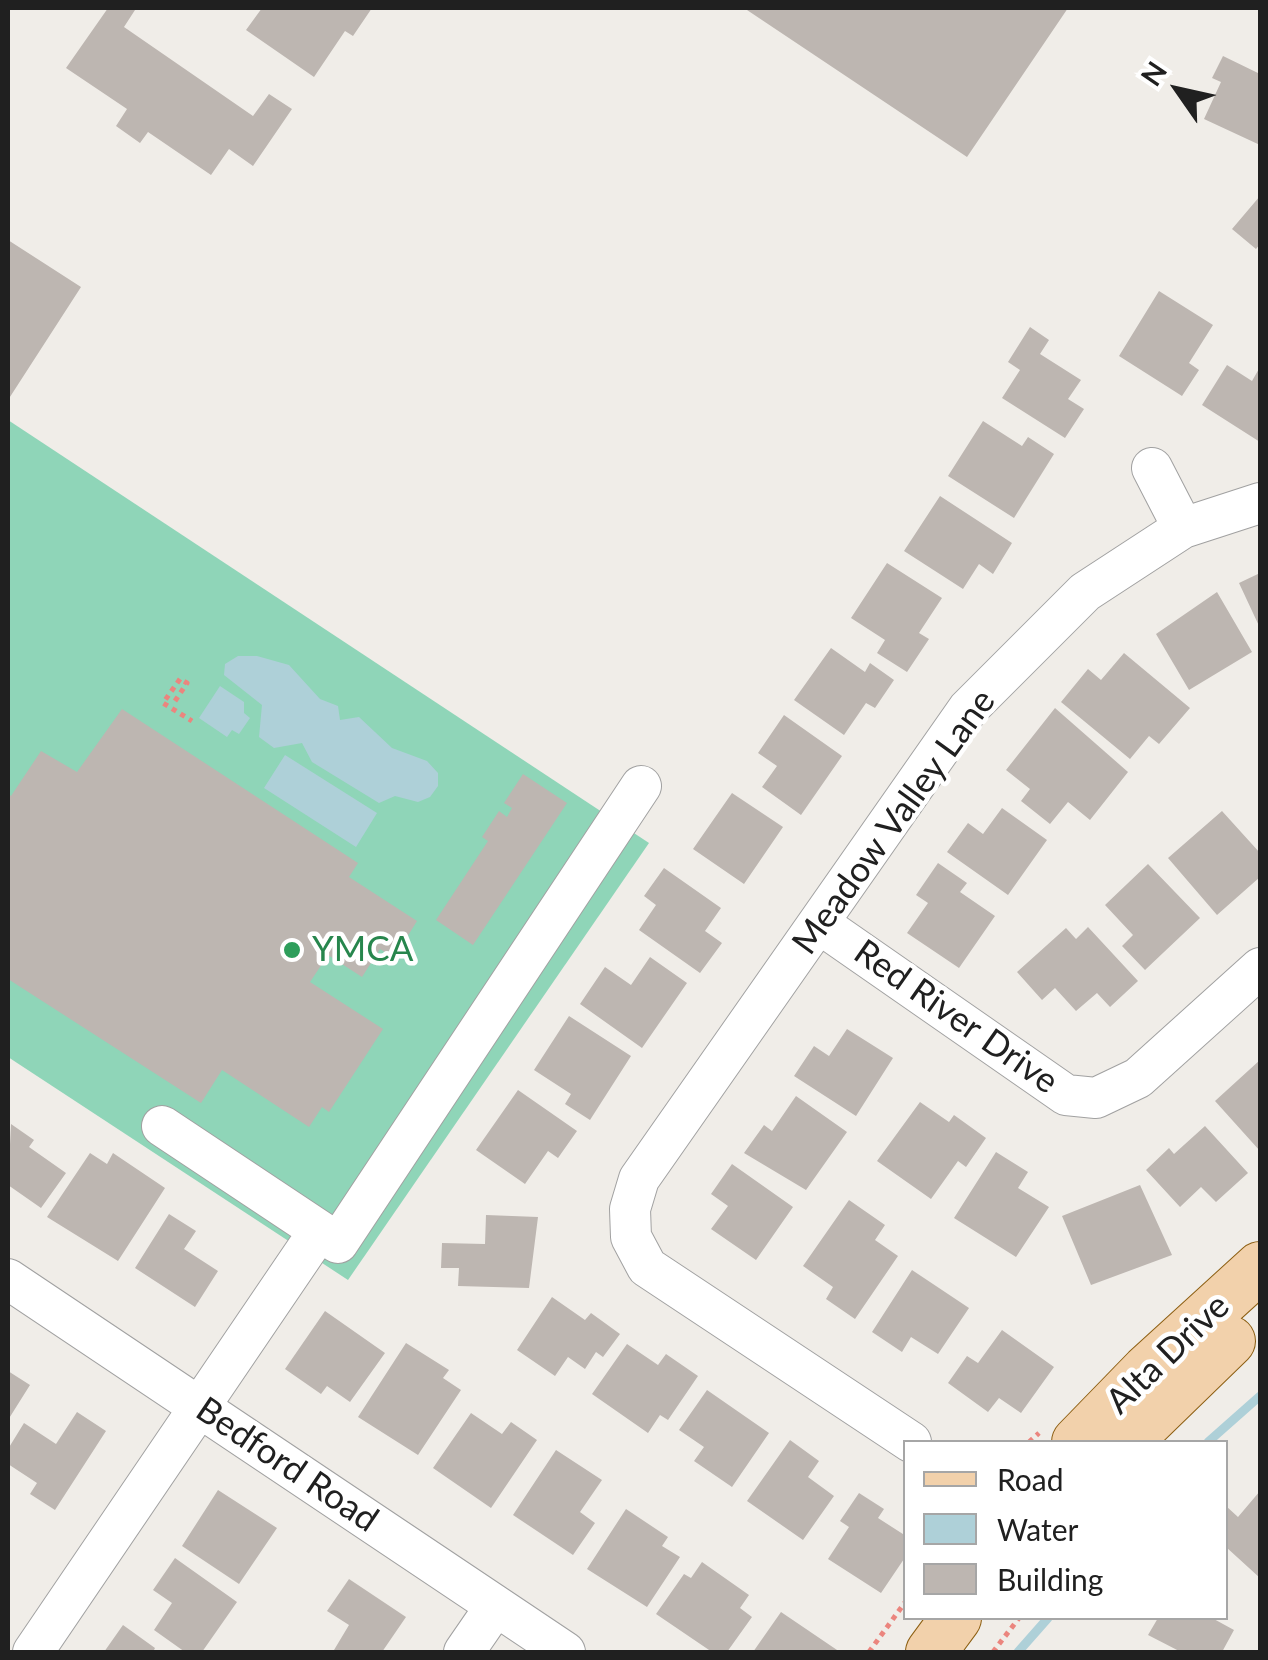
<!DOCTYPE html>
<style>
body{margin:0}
#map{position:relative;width:1268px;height:1660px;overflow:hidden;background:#f0ede8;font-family:Lato,sans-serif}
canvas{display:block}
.frame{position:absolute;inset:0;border:10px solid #202020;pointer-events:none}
.legend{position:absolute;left:903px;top:1440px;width:325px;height:180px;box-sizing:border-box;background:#fff;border:2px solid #a6a6a6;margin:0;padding:12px 18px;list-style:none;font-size:30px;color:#202020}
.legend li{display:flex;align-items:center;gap:20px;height:50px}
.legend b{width:50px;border:2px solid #a6a6a6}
.north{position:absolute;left:1128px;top:40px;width:100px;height:100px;-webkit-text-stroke:8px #fff;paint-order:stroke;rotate:304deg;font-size:28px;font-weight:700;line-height:40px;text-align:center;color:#202020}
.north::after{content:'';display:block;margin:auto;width:35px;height:45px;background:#202020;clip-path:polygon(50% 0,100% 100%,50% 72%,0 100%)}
</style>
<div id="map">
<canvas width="1268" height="1660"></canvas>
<div class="frame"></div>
<ul class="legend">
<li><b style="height:12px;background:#f2d1ab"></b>Road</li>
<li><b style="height:28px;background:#aed0d8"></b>Water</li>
<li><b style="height:28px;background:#bdb6b1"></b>Building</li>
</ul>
<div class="north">N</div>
</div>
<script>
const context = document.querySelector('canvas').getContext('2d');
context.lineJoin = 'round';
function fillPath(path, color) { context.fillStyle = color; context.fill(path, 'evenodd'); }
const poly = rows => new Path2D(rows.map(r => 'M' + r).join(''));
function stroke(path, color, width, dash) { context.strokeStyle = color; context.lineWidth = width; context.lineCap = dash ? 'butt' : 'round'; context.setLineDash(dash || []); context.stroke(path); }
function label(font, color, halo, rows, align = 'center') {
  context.font = font + ' Lato,sans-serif'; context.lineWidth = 9; context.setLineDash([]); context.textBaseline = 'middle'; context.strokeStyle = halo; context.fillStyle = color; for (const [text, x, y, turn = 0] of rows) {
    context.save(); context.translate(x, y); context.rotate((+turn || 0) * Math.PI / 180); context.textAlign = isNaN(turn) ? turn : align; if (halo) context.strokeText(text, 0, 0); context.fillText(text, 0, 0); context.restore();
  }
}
const pitch = poly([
 [8,420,649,843,348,1280,8,1057]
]);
const water = poly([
 [238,656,257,656,289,665,320,699,338,706,340,720,359,717,392,748,427,761,438,773,438,786,430,797,418,802,395,796,379,803,312,762,302,743,274,748,259,737,262,705,224,675,225,664],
 [220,686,244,702,244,713,250,718,239,734,232,730,227,737,199,718],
 [285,755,377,813,356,847,264,788]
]);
const stream = poly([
 [1208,1442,1260,1396],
 [1018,1652,1048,1618]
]);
const building = poly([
 [108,8,135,10,124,27,253,116,269,94,292,109,253,166,229,149,211,175,148,132,140,143,116,126,127,109,66,68],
 [262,8,372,8,353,36,345,31,314,77,246,30],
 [744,8,1068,8,967,157],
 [1223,56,1260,74,1260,145,1204,119,1221,82,1212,78],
 [1260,196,1260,244,1256,249,1232,229],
 [8,240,81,287,8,400],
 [1159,291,1213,325,1189,363,1199,370,1182,396,1119,356],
 [1030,327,1049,340,1040,354,1081,380,1068,399,1084,409,1065,438,1002,398,1020,370,1008,362],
 [1227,365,1252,381,1260,367,1260,442,1202,405],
 [983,421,1022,446,1028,437,1054,454,1014,518,948,476],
 [940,496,1012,543,993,574,979,564,963,589,904,551],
 [887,563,942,598,919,633,929,639,907,672,877,653,885,640,851,618],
 [1260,573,1260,628,1239,583],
 [1217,592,1252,652,1189,690,1156,634],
 [831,648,865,672,870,663,894,680,875,708,866,703,844,735,794,700],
 [1124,653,1190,708,1159,744,1149,736,1130,759,1061,702,1088,669,1101,680],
 [1055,708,1128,772,1090,820,1068,802,1050,824,1021,801,1030,789,1006,770],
 [122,709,358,863,349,877,417,921,394,958,380,949,362,977,328,955,310,982,383,1029,329,1112,322,1107,309,1127,222,1070,201,1103,8,979,8,793,11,796,41,751,77,772],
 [784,715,842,756,801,815,762,787,777,766,758,753],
 [523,774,567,803,473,945,436,920,488,841,482,837,499,811,507,817,512,808,504,803],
 [732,793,783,827,744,884,693,849],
 [1002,808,1047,840,1008,895,947,852,968,823,983,834],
 [1222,811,1260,853,1260,877,1217,915,1168,858],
 [938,863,967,883,960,892,995,916,959,968,907,933,928,903,916,895],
 [1148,864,1200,918,1145,970,1122,946,1133,935,1105,905],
 [664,868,721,908,705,931,722,943,700,973,639,930,656,905,644,896],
 [1088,927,1138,981,1110,1007,1097,993,1076,1011,1055,988,1042,1000,1017,972,1066,928,1076,939],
 [650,957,687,983,642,1048,580,1004,605,967,631,985],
 [569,1016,631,1056,590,1120,565,1104,571,1094,534,1070],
 [847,1029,893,1058,856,1116,794,1076,814,1046,829,1056],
 [1260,1060,1260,1151,1215,1101],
 [518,1090,577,1131,558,1158,548,1151,525,1184,476,1150],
 [796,1096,847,1132,806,1190,744,1153,764,1125,772,1131],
 [920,1102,949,1122,954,1115,986,1138,966,1167,958,1161,931,1199,877,1161],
 [11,1124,34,1140,29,1147,66,1173,41,1208,8,1185],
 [1205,1126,1248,1173,1216,1202,1201,1187,1180,1207,1146,1170,1169,1148,1174,1154],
 [996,1152,1028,1172,1018,1188,1049,1207,1016,1257,954,1218],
 [90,1153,107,1164,113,1153,165,1188,118,1261,47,1217],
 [732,1164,793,1207,756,1260,711,1229,728,1206,711,1194],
 [1140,1185,1172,1255,1091,1285,1062,1216],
 [849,1200,885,1225,875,1240,898,1256,855,1319,826,1299,833,1287,803,1266],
 [169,1214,196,1231,184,1249,218,1271,195,1307,135,1268],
 [486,1215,538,1217,529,1288,458,1286,459,1268,441,1268,442,1243,485,1244],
 [912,1270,969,1308,938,1354,911,1337,902,1352,872,1332],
 [552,1297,585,1320,591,1313,620,1334,603,1357,596,1352,585,1369,568,1357,555,1376,517,1350],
 [325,1311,385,1353,350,1402,327,1386,321,1394,285,1369],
 [1002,1330,1054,1367,1021,1413,999,1398,988,1412,948,1383,967,1356,978,1363],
 [406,1343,449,1370,443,1378,461,1390,418,1455,358,1417],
 [627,1344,658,1365,666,1354,698,1376,668,1420,660,1415,648,1433,592,1394],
 [8,1371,30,1385,8,1420],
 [707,1390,769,1433,732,1487,694,1461,704,1447,679,1430],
 [77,1412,106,1431,55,1510,30,1494,37,1483,8,1464,8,1449,24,1423,56,1444],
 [471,1413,502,1434,511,1422,537,1440,491,1508,433,1468],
 [790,1440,819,1461,808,1477,834,1496,803,1540,747,1501],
 [556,1450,602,1480,580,1512,595,1523,573,1555,513,1515],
 [218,1490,277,1528,239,1584,182,1546],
 [1260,1491,1260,1578,1226,1547,1226,1506,1238,1517],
 [859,1493,884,1509,878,1518,906,1536,906,1556,881,1593,828,1559,849,1527,840,1521],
 [626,1509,668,1537,662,1546,680,1557,647,1607,587,1569],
 [175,1558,237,1602,202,1652,185,1652,154,1630,172,1603,153,1590],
 [702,1562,749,1595,740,1608,752,1617,727,1652,712,1652,656,1614,684,1574,691,1578],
 [349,1579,406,1617,382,1652,334,1650,349,1625,327,1611],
 [781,1612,840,1652,753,1652],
 [1158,1618,1212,1618,1234,1630,1222,1652,1181,1652,1148,1635],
 [123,1625,155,1648,153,1652,104,1652]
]);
const path = poly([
 [180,679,163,703,192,721],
 [175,701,187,683,180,679],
 [1029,1442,1039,1433],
 [869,1652,906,1601],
 [993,1652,1019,1618]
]);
const minor = poly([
 [1152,468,1183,528],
 [820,924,1066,1095,1096,1098,1138,1078,1260,968],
 [162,1126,338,1243,641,786],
 [8,1279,565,1652],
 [911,1442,647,1267,631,1237,630,1209,639,1179,968,709,1085,592,1183,528,1260,503],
 [33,1652,319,1231],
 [464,1652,495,1607]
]);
const major = poly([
 [1077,1442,1147,1370,1260,1267],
 [1126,1442,1230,1341],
 [931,1652,956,1618]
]);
const markers = [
 [292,950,10,"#2e9e5b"]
];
const streetNames = [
 ["Meadow Valley Lane",894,822,-54],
 ["Red River Drive",956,1017,35],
 ["Alta Drive",1168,1354,-44],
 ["Bedford Road",287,1465,34]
];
const leisureNames = [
 ["YMCA",312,950]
];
fillPath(pitch, '#8fd5b8');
fillPath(water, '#aed0d8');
stroke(stream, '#aed0d8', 9);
fillPath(building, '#bdb6b1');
stroke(minor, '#a1a1a1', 42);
stroke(major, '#8c5e11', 52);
stroke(path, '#eb857e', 5, [5, 5]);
stroke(minor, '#fff', 40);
stroke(major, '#f2d1ab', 50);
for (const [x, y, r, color] of markers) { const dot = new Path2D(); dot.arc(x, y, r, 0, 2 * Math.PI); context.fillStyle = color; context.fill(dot); stroke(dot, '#fff', 4); }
label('35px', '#202020', '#fff', streetNames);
label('35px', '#27864d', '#fff', leisureNames, 'left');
</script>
